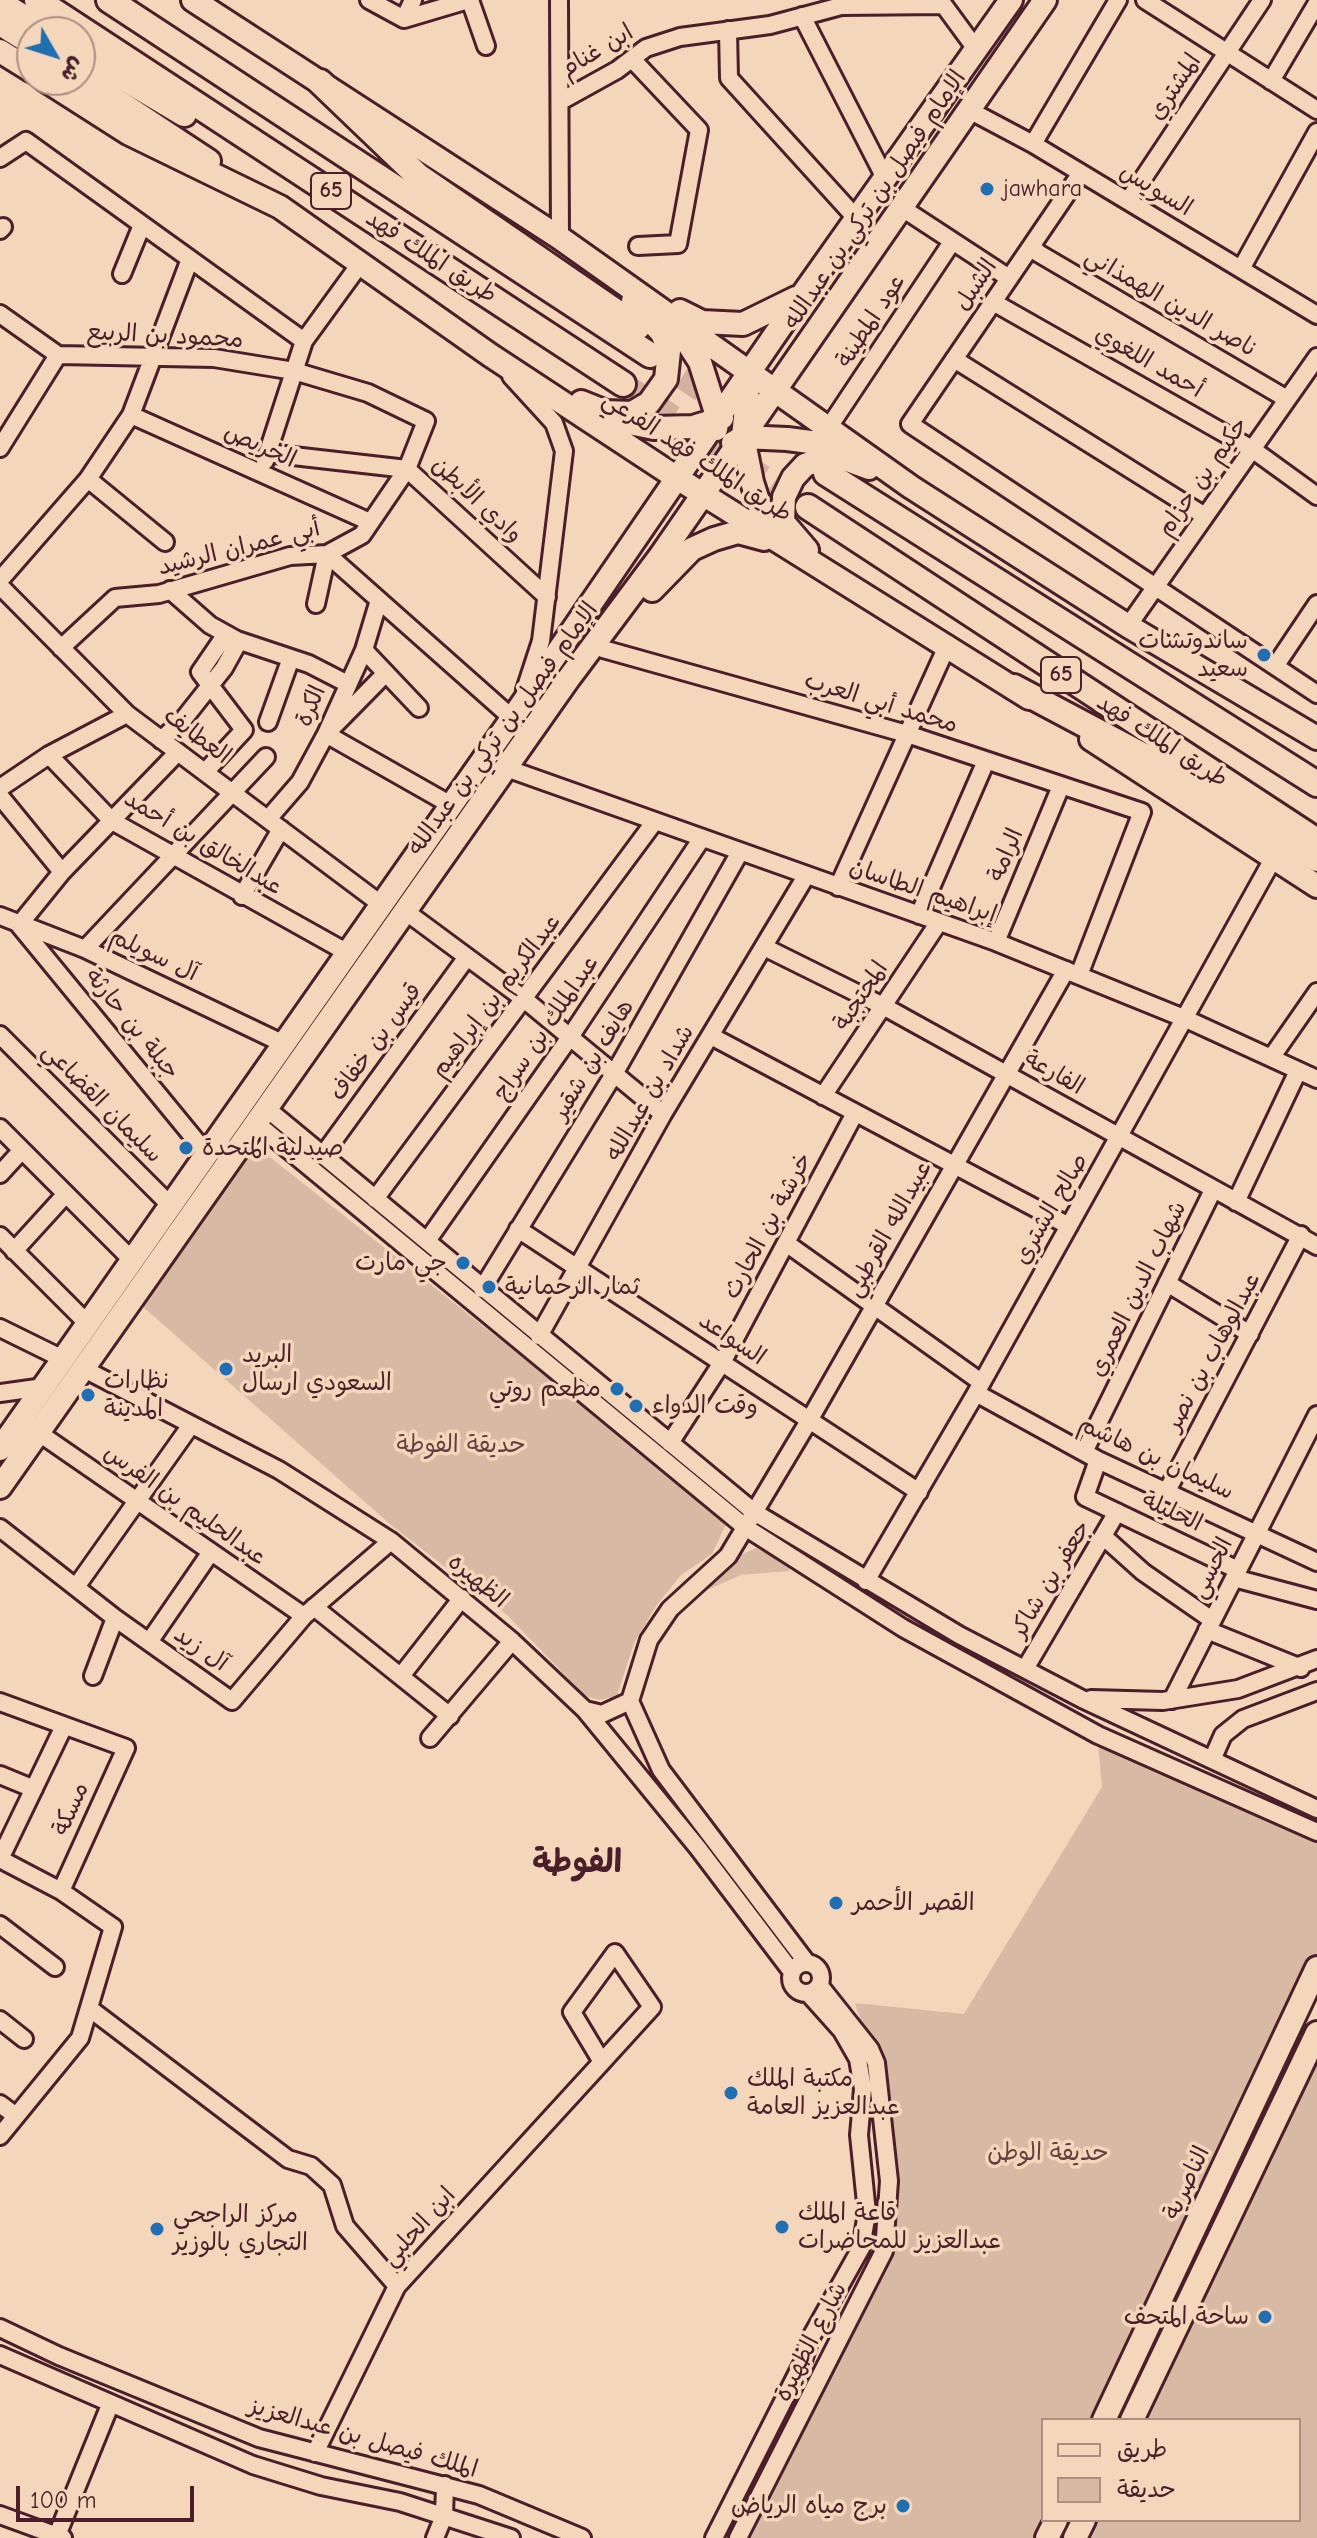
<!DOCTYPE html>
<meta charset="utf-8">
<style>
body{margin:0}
#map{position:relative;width:1317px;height:2538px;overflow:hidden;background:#f4d7bb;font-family:"Comic Neue","Playpen Sans Arabic",sans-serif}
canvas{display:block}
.legend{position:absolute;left:1041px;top:2418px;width:260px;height:104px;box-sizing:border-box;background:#f4d7bb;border:2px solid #b08d81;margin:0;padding:10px 14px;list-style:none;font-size:24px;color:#4a1f2b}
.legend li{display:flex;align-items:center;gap:16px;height:40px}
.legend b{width:40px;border:2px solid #b08d81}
.north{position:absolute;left:16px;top:16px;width:80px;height:80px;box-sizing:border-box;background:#f4d7bb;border:2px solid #b08d81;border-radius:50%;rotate:129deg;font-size:22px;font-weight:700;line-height:32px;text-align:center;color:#4a1f2b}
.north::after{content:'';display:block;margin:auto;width:28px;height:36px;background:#1f6fb2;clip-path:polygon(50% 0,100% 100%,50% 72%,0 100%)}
.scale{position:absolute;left:16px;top:2486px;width:178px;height:36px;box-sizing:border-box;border:4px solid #4a1f2b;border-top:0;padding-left:10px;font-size:24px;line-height:28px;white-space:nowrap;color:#4a1f2b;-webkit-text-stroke:6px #f4d7bb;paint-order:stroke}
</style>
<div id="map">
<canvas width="1317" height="2538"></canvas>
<ul class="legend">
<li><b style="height:10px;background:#f4d7bb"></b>طريق</li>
<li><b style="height:22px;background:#d8b9a3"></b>حديقة</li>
</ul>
<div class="north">ش</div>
<div class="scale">100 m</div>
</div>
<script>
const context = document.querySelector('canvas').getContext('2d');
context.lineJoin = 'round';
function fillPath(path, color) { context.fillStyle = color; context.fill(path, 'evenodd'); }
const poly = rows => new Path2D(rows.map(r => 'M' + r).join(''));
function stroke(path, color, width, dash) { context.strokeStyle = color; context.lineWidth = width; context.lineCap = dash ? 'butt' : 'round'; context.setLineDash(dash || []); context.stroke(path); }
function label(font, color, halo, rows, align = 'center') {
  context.font = font + ' "Comic Neue","Playpen Sans Arabic",sans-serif'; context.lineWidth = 7; context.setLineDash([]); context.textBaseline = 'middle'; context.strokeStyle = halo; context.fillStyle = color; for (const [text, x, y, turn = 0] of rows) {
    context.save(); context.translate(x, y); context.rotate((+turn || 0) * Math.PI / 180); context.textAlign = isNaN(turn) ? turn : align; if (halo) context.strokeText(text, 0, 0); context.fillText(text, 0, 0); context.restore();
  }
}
const green = poly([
 [256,1146,728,1520,712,1554,681,1575,656,1606,634,1643,617,1696,600,1700,585,1696,507,1615,391,1525,142,1306],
 [756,1548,791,1566,789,1571,741,1575,707,1590,739,1556],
 [1097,1734,1317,1831,1317,1963,1102,2420,1043,2420,1043,2520,1053,2520,1044,2538,739,2538,882,2249,887,2180,874,2062,855,2003,964,2014,1102,1787],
 [1317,2055,1317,2538,1088,2538,1096,2520,1299,2520,1299,2420,1144,2420]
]);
const highwayTunnel = poly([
 [652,357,721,403],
 [623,384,808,507]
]);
const minor = poly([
 [369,0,404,19,468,0],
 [470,0,486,46],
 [559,0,560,238],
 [940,0,976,49],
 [1145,0,1317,110],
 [802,16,885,178],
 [404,19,413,0],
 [728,30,729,78,856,218],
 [632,59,699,130,678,244,638,246],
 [1271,81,1317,3],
 [561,101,617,70,646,48,680,37,770,25,841,6,942,5],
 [967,109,1033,144,1317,315],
 [1033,144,1118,0],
 [0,158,26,141,304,341],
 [1081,173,910,424,1317,694],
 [1128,201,1262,0],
 [899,206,1009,278],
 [0,230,3,227],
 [1032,245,1038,253,1287,399],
 [1241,269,1317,132],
 [122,274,142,225],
 [993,302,1252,449,1317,496],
 [0,314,58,355,214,358,294,371,368,393,426,421,407,469,362,535,327,554,290,556,159,594,115,598,61,648],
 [954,359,1205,516],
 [511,376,554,423,564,451,541,641,525,690],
 [131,415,370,522],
 [829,427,952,242],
 [0,448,58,355],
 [267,453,407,469,547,597],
 [265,461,304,341,360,264],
 [88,479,165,542],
 [0,580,88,479,131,415,190,259],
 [0,586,127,714,382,905],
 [170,590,210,625,237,640,309,664,346,683],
 [316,604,327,554,512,718],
 [1128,626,1317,357],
 [603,649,907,734,1142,812,1079,975],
 [364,650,419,708],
 [1276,665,1317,604],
 [386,673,326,734,451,805],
 [268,722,291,658],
 [161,740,182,721,224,668,239,641],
 [178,752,62,872,19,925,207,1154],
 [49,755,112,821,348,953],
 [506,768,996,942,1186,1019,1317,1079],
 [205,772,244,730,200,672,226,634],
 [0,788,49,755,127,714],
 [0,796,62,872],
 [268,819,300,782,326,734,364,650,379,600],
 [838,887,948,644],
 [242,896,281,829],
 [405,911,524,999,663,1114],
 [919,915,986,761],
 [0,916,85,949,284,1044],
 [996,942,1061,786],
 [764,947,883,1006,1317,1246],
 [85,949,266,757],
 [0,1035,171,1206],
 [711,1036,1069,1226],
 [1271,1058,1317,992],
 [823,1096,939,922],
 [266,1108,754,1512,959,1635,1082,1699,1317,1809],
 [256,1123,745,1527,903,1628,1098,1735,1317,1832],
 [0,1128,133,1261],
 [323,1155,467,957],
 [0,1174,22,1150],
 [375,1199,655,821],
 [1236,1202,1298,1071],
 [518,1229,919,1492],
 [0,1236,88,1324],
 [427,1241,570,1037,702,838],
 [786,1243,981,1382],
 [14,1251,65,1195],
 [1167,1283,1250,1334],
 [482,1289,614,1074,740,852],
 [0,1328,63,1359],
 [539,1336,663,1114,806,876],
 [84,1369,279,1470,391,1541,512,1641,585,1710,602,1714,630,1701,649,1640,670,1609,728,1556,810,1419,1066,970],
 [0,1393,44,1387],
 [976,1393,1098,1460,1317,1562],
 [39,1433,304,1616],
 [670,1443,723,1361,855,1113],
 [1084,1452,1213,1190],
 [1098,1460,1085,1497,1238,1570],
 [1167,1491,1301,1235],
 [0,1528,115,1618,232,1701,304,1616,391,1541],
 [1104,1537,1143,1572,1212,1620],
 [1234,1578,1317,1600],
 [866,1581,976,1393,1273,859],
 [76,1587,191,1425],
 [314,1607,450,1716],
 [1207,1630,1301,1668],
 [149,1642,211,1552],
 [1025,1669,1117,1512],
 [93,1676,115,1618],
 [401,1676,462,1598],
 [1091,1699,1163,1701,1238,1689,1317,1659],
 [1172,1700,1317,1415],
 [630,1701,661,1770,807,1963],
 [0,1702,126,1748,61,1891],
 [585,1710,698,1848,792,1972],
 [430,1738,512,1641],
 [1212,1760,1223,1735,1243,1719,1317,1691],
 [0,1775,34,1789],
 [0,1859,61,1891,113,1927,80,2038,0,2136],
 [0,1859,64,1726],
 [0,1925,55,1967],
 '791 1978a15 15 0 1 1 30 0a15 15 0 1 1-30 0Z',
 [89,2008,288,2159,311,2166,332,2185,345,2226,397,2286],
 [0,2020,24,2039],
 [0,2104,16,2116],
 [0,2328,59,2356,259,2438,479,2495,582,2538],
 [0,2355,253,2465,321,2486,400,2502,511,2538],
 [315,2453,397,2286,602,2062,652,2007,615,1953,572,2012,602,2062],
 [0,2515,63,2538],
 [56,2538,110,2405],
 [435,2538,444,2516,445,2485],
 [714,2538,802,2364,810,2339,861,2248,867,2213,859,2135,863,2089,858,2059,842,2031,808,1993],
 [738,2538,884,2251,889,2181,876,2063,870,2049,820,1986]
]);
const major = poly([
 [193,0,560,238,911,487,1128,626,1317,738],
 [0,24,32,44],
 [0,51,32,71],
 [80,76,209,161],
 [45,80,128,133,280,207,490,355,677,478,1029,698],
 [680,311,702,322,743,324,796,298],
 [672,329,686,340,700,362,718,419,716,429],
 [749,377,743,437,752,482,760,507,784,536],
 [581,402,606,412,632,413,649,403,666,379,669,351,662,333,633,301],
 [615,420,654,428,693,427,722,418],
 [733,443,743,437,787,439,834,445,847,450],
 [807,550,783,522,784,497,793,478,805,465,834,455,869,468],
 [652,590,692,549,714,539,738,532,764,539],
 [1091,739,1317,886],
 [0,1449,518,710,803,294,1011,0],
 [0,1487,569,678,661,555,1045,0],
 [1104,2420,1317,1968],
 [1132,2420,1317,2033],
 [1047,2538,1056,2520],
 [1075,2538,1084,2520]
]);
const highway = poly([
 [37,0,623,384],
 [109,0,650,355],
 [0,3,47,32],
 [80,52,184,114],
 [320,82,418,176,638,327],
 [826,473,1317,784],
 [808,507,1317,841],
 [1014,687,1144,756,1317,859]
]);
const markers = [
 [987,189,8,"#1f6fb2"],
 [1264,655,8,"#1f6fb2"],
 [186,1148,8,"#1f6fb2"],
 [463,1263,8,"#1f6fb2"],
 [489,1287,8,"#1f6fb2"],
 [226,1369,8,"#1f6fb2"],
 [617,1389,8,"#1f6fb2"],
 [88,1395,8,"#1f6fb2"],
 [636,1406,8,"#1f6fb2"],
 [836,1903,8,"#1f6fb2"],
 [731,2093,8,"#1f6fb2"],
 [782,2227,8,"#1f6fb2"],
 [157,2229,8,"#1f6fb2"],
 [1265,2317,8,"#1f6fb2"],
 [903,2506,8,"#1f6fb2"]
];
const shields = [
 [331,191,40],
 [1061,675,40]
];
const shieldNames = [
 ["65",331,191],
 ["65",1061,675]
];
const streetNames = [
 ["ابن غنام",597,51,-31],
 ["المشتري",1175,87,-56],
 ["السويس",1156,190,31],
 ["الإمام فيصل بن تركي بن عبدالله",875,200,-56],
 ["طريق الملك فهد",431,257,33],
 ["الشبل",976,285,-56],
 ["ناصر الدين الهمذاني",1171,303,30],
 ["عود المطينة",871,321,-57],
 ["محمود بن الربيع",165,336,3],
 ["أحمد اللغوي",1149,362,30],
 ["الخريص",260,446,24],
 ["طريق الملك فهد الفرعي",697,457,33],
 ["حكيم بن حزام",1203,477,-55],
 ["وادي الأبطن",477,500,43],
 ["أبي عمران الرشيد",239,548,-14],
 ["محمد أبي العرب",881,703,17],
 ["الكرة",311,706,-67],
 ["الإمام فيصل بن تركي بن عبدالله",503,729,-54],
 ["العطايف",197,736,37],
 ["طريق الملك فهد",1162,741,33],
 ["عبدالخالق بن أحمد",203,843,31],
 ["الرامة",1006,855,-67],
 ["إبراهيم الطاسان",923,891,19],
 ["آل سويلم",154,955,25],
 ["عبدالكريم بن إبراهيم",496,996,-53],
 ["المحتجبة",861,996,-56],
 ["جبلة بن حارثة",132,1024,51],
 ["عبدالملك بن سراج",546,1028,-56],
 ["قيس بن خفاف",376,1042,-54],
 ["هايف بن شقير",593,1060,-59],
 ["الفارعة",1054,1073,30],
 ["شداد بن عبدالله",650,1093,-60],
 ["سليمان القضاعي",102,1103,45],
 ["صالح الشتري",1051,1209,-60],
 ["خرشة بن الحارث",768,1226,-62],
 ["عبيدالله القرطبي",889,1229,-61],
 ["شهاب الدين العمري",1138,1289,-64],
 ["السواعد",732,1339,34],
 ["عبدالوهاب بن نصر",1213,1352,-62],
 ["سليمان بن هاشم",1156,1458,25],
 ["عبدالحليم بن الفرس",185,1505,35],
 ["الحليلة",1172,1512,25],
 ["الحسي",1212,1568,-63],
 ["جعفر بن شاكر",1051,1579,-59],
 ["الظهيره",478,1581,40],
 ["آل زيد",201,1649,35],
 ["مسكة",71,1809,-66],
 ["الناصرية",1187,2183,-65],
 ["ابن الحلبي",419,2227,-48],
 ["شارع الظهيرة",811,2342,-63],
 ["الملك فيصل بن عبدالعزيز",363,2438,16]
];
const poiNames = [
 ["jawhara",1003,189],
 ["ساندوتشات",1248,641,"right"],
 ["سعيد",1248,669,"right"],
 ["صيدلية المتحدة",202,1148],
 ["جي مارت",447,1263,"right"],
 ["ثمار الرحمانية",505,1287],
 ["البريد",242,1355],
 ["السعودي ارسال",242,1383],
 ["نظارات",104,1381],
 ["المدينة",104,1409],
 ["مطعم روتي",601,1389,"right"],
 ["وقت الدواء",652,1406],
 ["القصر الأحمر",852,1903],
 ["مكتبة الملك",747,2079],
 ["عبدالعزيز العامة",747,2107],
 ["قاعة الملك",798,2213],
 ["عبدالعزيز للمحاضرات",798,2241],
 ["مركز الراجحي",173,2215],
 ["التجاري بالوزير",173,2243],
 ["ساحة المتحف",1249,2317,"right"],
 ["برج مياه الرياض",887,2506,"right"]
];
const parkNames = [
 ["حديقة الفوطة",461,1445],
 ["حديقة الوطن",1048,2153]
];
const districtNames = [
 ["الفوطة",577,1863]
];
fillPath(green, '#d8b9a3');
stroke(highwayTunnel, '#d2b29e', 24, [24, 12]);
stroke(minor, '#4a1f2b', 22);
stroke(major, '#4a1f2b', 28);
stroke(highway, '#4a1f2b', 30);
stroke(minor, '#f4d7bb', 16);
stroke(major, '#f4d7bb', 22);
stroke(highway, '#f4d7bb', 24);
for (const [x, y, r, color] of markers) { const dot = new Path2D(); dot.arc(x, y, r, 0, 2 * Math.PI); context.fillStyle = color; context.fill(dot); stroke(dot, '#f4d7bb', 3); }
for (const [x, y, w] of shields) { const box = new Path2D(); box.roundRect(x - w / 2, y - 18, w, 36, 6); context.fillStyle = '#f4d7bb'; context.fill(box); stroke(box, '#4a1f2b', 2); }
label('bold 22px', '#4a1f2b', null, shieldNames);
label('24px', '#4a1f2b', '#f4d7bb', streetNames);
label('24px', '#4a1f2b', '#f4d7bb', poiNames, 'left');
label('24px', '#663e43', '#f4d7bb', parkNames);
label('bold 32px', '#4a1f2b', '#f4d7bb', districtNames);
</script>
